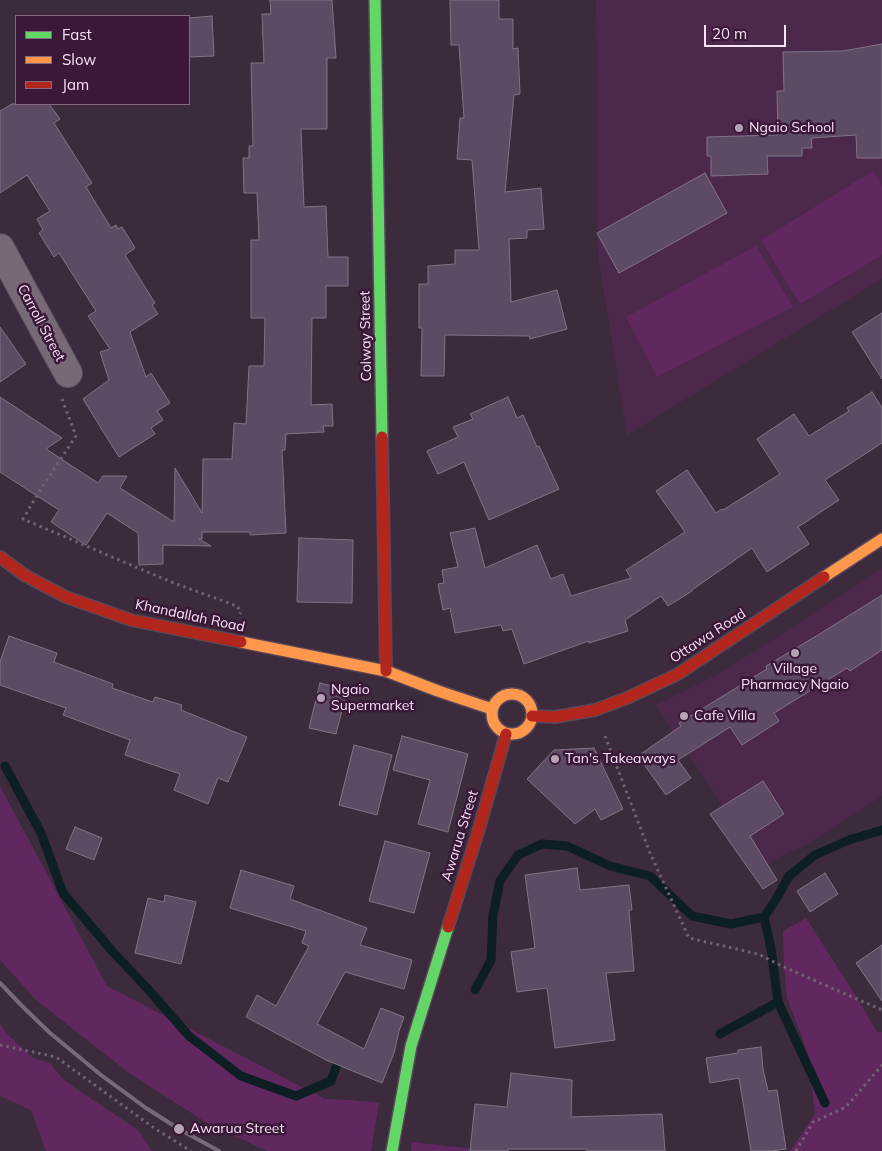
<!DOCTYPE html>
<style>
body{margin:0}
#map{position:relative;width:882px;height:1151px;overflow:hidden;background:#3c2b3c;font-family:Mulish,sans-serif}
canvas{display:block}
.legend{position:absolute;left:15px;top:15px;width:175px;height:90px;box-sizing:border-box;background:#391937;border:1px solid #856983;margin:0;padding:6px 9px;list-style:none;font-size:15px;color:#f8e2f6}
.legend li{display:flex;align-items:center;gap:10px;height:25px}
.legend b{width:25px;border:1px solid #856983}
.scale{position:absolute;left:704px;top:25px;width:82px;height:22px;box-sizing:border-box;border:2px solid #f8e2f6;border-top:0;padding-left:6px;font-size:15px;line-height:18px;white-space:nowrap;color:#f8e2f6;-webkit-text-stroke:4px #391937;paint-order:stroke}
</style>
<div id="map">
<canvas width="882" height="1151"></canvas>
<ul class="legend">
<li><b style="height:6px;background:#63d668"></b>Fast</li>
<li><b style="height:6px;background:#ff974d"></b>Slow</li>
<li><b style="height:6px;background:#b3261e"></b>Jam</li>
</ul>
<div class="scale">20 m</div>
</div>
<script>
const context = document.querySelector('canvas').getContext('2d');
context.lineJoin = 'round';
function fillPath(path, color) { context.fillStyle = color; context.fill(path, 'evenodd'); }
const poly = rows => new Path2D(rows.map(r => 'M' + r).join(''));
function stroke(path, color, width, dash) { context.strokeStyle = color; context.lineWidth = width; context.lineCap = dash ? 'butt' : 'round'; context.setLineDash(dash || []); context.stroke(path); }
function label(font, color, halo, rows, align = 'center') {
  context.font = font + ' Mulish,sans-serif'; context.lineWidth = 5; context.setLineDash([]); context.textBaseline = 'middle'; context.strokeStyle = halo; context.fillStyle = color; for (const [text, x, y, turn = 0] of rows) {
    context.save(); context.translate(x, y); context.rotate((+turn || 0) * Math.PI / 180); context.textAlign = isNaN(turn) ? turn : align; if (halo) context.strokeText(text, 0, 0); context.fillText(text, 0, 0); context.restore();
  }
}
const built = poly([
 [596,0,882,0,882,279,627,435,598,256],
 [882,568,882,796,807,845,791,851,763,867,655,705,713,677,763,646]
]);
const green = poly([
 [873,171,882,185,882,255,800,304,761,240],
 [756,246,793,307,657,377,626,317],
 [0,786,107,986,325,1099,350,1100,379,1103,371,1151,267,1151,207,1123,129,1073,36,1000,0,960],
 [806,918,856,996,877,1032,882,1032,882,1151,790,1151,815,1114,808,1054,787,998,784,967,783,931],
 [0,1023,8,1035,33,1058,50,1063,63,1079,75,1088,138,1130,152,1151,46,1151,31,1110,0,1096],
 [412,1142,492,1151,411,1151]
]);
const stream = poly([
 [5,766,41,833,63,893,113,952,147,988,189,1036,241,1076,296,1096,331,1081,341,1053],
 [764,917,771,948,778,1002,825,1103],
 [475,990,491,960,493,915,500,881,518,855,542,844,567,846,610,866,650,876,692,916,731,924,764,917,775,901,789,876,815,855,849,840,882,830],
 [720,1034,778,1002]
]);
const building = poly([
 [270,0,332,0,336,58,327,58,327,129,301,129,304,207,326,206,328,257,348,257,348,286,326,286,326,318,312,318,311,405,332,404,333,426,323,426,324,432,286,434,285,450,282,450,286,533,250,535,250,532,202,532,202,539,199,539,211,546,163,545,163,564,139,565,138,533,107,513,86,545,51,522,59,510,0,472,0,397,62,438,46,449,98,483,103,476,127,476,120,488,174,522,175,468,202,513,203,459,232,459,234,423,246,424,249,366,264,366,265,318,251,318,251,240,259,240,257,193,244,193,243,158,249,158,249,146,253,146,251,63,264,63,262,14,271,14,270,0],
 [450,0,499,0,499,19,513,19,513,49,518,48,520,94,514,95,505,192,541,188,544,229,527,230,527,238,509,239,511,302,557,290,567,329,530,339,529,336,445,335,444,376,421,376,422,328,419,328,419,284,428,284,428,266,455,264,455,250,479,250,472,160,457,159,460,118,464,118,459,45,451,45,450,0],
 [212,16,214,56,189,57,189,18,212,16],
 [882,44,882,158,857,158,856,135,811,138,812,148,802,148,802,156,767,156,768,174,711,176,711,156,707,156,707,137,778,135,777,91,784,91,783,52,843,51,882,44],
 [12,104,49,104,60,119,54,123,92,183,86,187,111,228,116,225,118,229,122,227,135,248,125,255,155,303,152,305,158,314,130,332,146,377,151,373,170,403,157,411,163,420,151,428,155,434,119,457,83,399,109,380,100,352,110,349,88,316,96,311,59,253,54,257,39,233,43,230,37,219,50,211,27,175,0,193,0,111,12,104],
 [705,173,727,213,619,273,597,233,705,173],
 [882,313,882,379,852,332,882,313],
 [0,327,26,364,0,382,0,327],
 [872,392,882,408,882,443,825,480,839,500,798,527,809,544,767,572,752,548,692,590,692,591,668,606,661,596,625,620,628,631,589,643,589,641,524,664,512,629,503,631,501,625,455,633,450,608,443,610,438,584,444,583,442,570,458,567,450,533,475,528,485,568,537,545,551,579,563,574,571,596,631,578,626,570,685,532,656,491,687,470,716,513,722,509,723,510,780,474,757,439,794,414,809,436,849,411,847,408,872,392],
 [508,397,517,418,523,415,537,447,539,446,559,489,489,520,464,462,438,474,427,451,458,437,453,427,473,419,470,414,508,397],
 [299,538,353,540,352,603,297,602,299,538],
 [882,595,882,650,850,671,847,668,774,713,779,721,742,745,730,727,678,760,691,778,666,795,638,756,681,726,679,723,767,669,766,666,818,635,882,595],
 [9,636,57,653,54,662,113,684,112,688,153,702,155,697,182,705,181,710,247,737,228,782,218,778,208,804,174,790,180,774,125,755,130,740,63,715,66,708,0,685,0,662,9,636],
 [320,683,347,690,336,734,309,728,320,683],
 [402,736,468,754,448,832,418,824,430,780,393,770,402,736],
 [354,745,392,755,377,815,339,805,354,745],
 [594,748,623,809,601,820,595,809,575,824,527,779,554,750,594,748],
 [763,781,784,814,750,836,777,880,763,889,710,814,763,781],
 [75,827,102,838,94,860,66,849,75,827],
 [385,841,430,853,414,913,369,901,385,841],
 [577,868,580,890,629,885,632,910,629,910,634,971,606,973,615,1040,555,1048,547,988,517,992,511,952,535,948,525,875,577,868],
 [241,870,294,886,290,899,367,928,360,945,412,960,404,989,345,972,317,1024,364,1049,381,1008,404,1017,399,1031,394,1053,382,1083,326,1060,246,1017,257,995,276,1006,309,946,302,943,306,931,230,908,241,870],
 [825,873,838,894,810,912,797,891,825,873],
 [165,895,196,902,181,964,135,953,148,898,164,902,165,895],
 [882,945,882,1001,856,963,882,945],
 [761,1047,763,1069,768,1091,777,1090,786,1149,771,1151,751,1151,739,1078,710,1083,706,1058,738,1053,738,1050,761,1047],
 [511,1073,572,1080,571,1117,662,1114,665,1151,587,1151,587,1149,508,1149,508,1151,470,1151,475,1104,507,1107,511,1073]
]);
const path = poly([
 [62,399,76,436,42,487,23,519,171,582,237,606,241,612,240,614],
 [605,736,650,853,689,938,758,954,784,967,882,1010],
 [0,1045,56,1057,154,1128,191,1151],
 [796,1151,813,1122,846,1107,882,1065]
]);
const street = poly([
 [0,248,68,373]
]);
const fast = poly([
 [375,0,382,437],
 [392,1151,411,1046,448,927]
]);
const slow = poly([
 [824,577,882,539],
 [241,642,386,671,438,691,492,709],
 '492 714a20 20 0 1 1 40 0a20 20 0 1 1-40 0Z'
]);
const jam = poly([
 [382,437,386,671],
 [0,557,26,576,66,597,131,620,241,642],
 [532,716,555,717,595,710,627,698,678,674,824,577],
 [448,927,478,832,506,734]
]);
const rail = poly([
 [0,983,21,1005,50,1033,101,1075,146,1108,179,1129,219,1151]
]);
const markers = [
 [739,128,5,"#b6a2b5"],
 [795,653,5,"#b6a2b5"],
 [321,698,5,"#b6a2b5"],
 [684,716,5,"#b6a2b5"],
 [555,759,5,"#b6a2b5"],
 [179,1129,6,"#b6a2b5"]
];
const poiNames = [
 ["Ngaio School",749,128],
 ["Village",795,669,"center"],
 ["Pharmacy Ngaio",795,685,"center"],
 ["Ngaio",331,690],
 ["Supermarket",331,706],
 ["Cafe Villa",694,716],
 ["Tan's Takeaways",565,759],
 ["Awarua Street",190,1129]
];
const streetNames = [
 ["Carroll Street",41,323,62],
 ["Colway Street",366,336,-91],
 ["Khandallah Road",190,616,12],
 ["Ottawa Road",708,636,-33],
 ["Awarua Street",460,836,-73]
];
fillPath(built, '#4c284a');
fillPath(green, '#61285f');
stroke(stream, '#0d1f24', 9);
fillPath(building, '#5d4b64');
stroke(building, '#807484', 1);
stroke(street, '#594958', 30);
stroke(fast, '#594958', 14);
stroke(slow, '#594958', 14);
stroke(jam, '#594958', 14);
stroke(path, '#716270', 3, [2.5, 4]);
stroke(street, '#786977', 28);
stroke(fast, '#63d668', 11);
stroke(slow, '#ff974d', 11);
stroke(jam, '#b3261e', 11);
stroke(rail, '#786977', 4);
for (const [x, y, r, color] of markers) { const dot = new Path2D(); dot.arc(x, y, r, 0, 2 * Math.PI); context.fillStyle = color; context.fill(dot); stroke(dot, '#391937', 2); }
label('14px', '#f8e2f6', '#391937', poiNames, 'left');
label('14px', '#f8e2f6', '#391937', streetNames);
</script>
